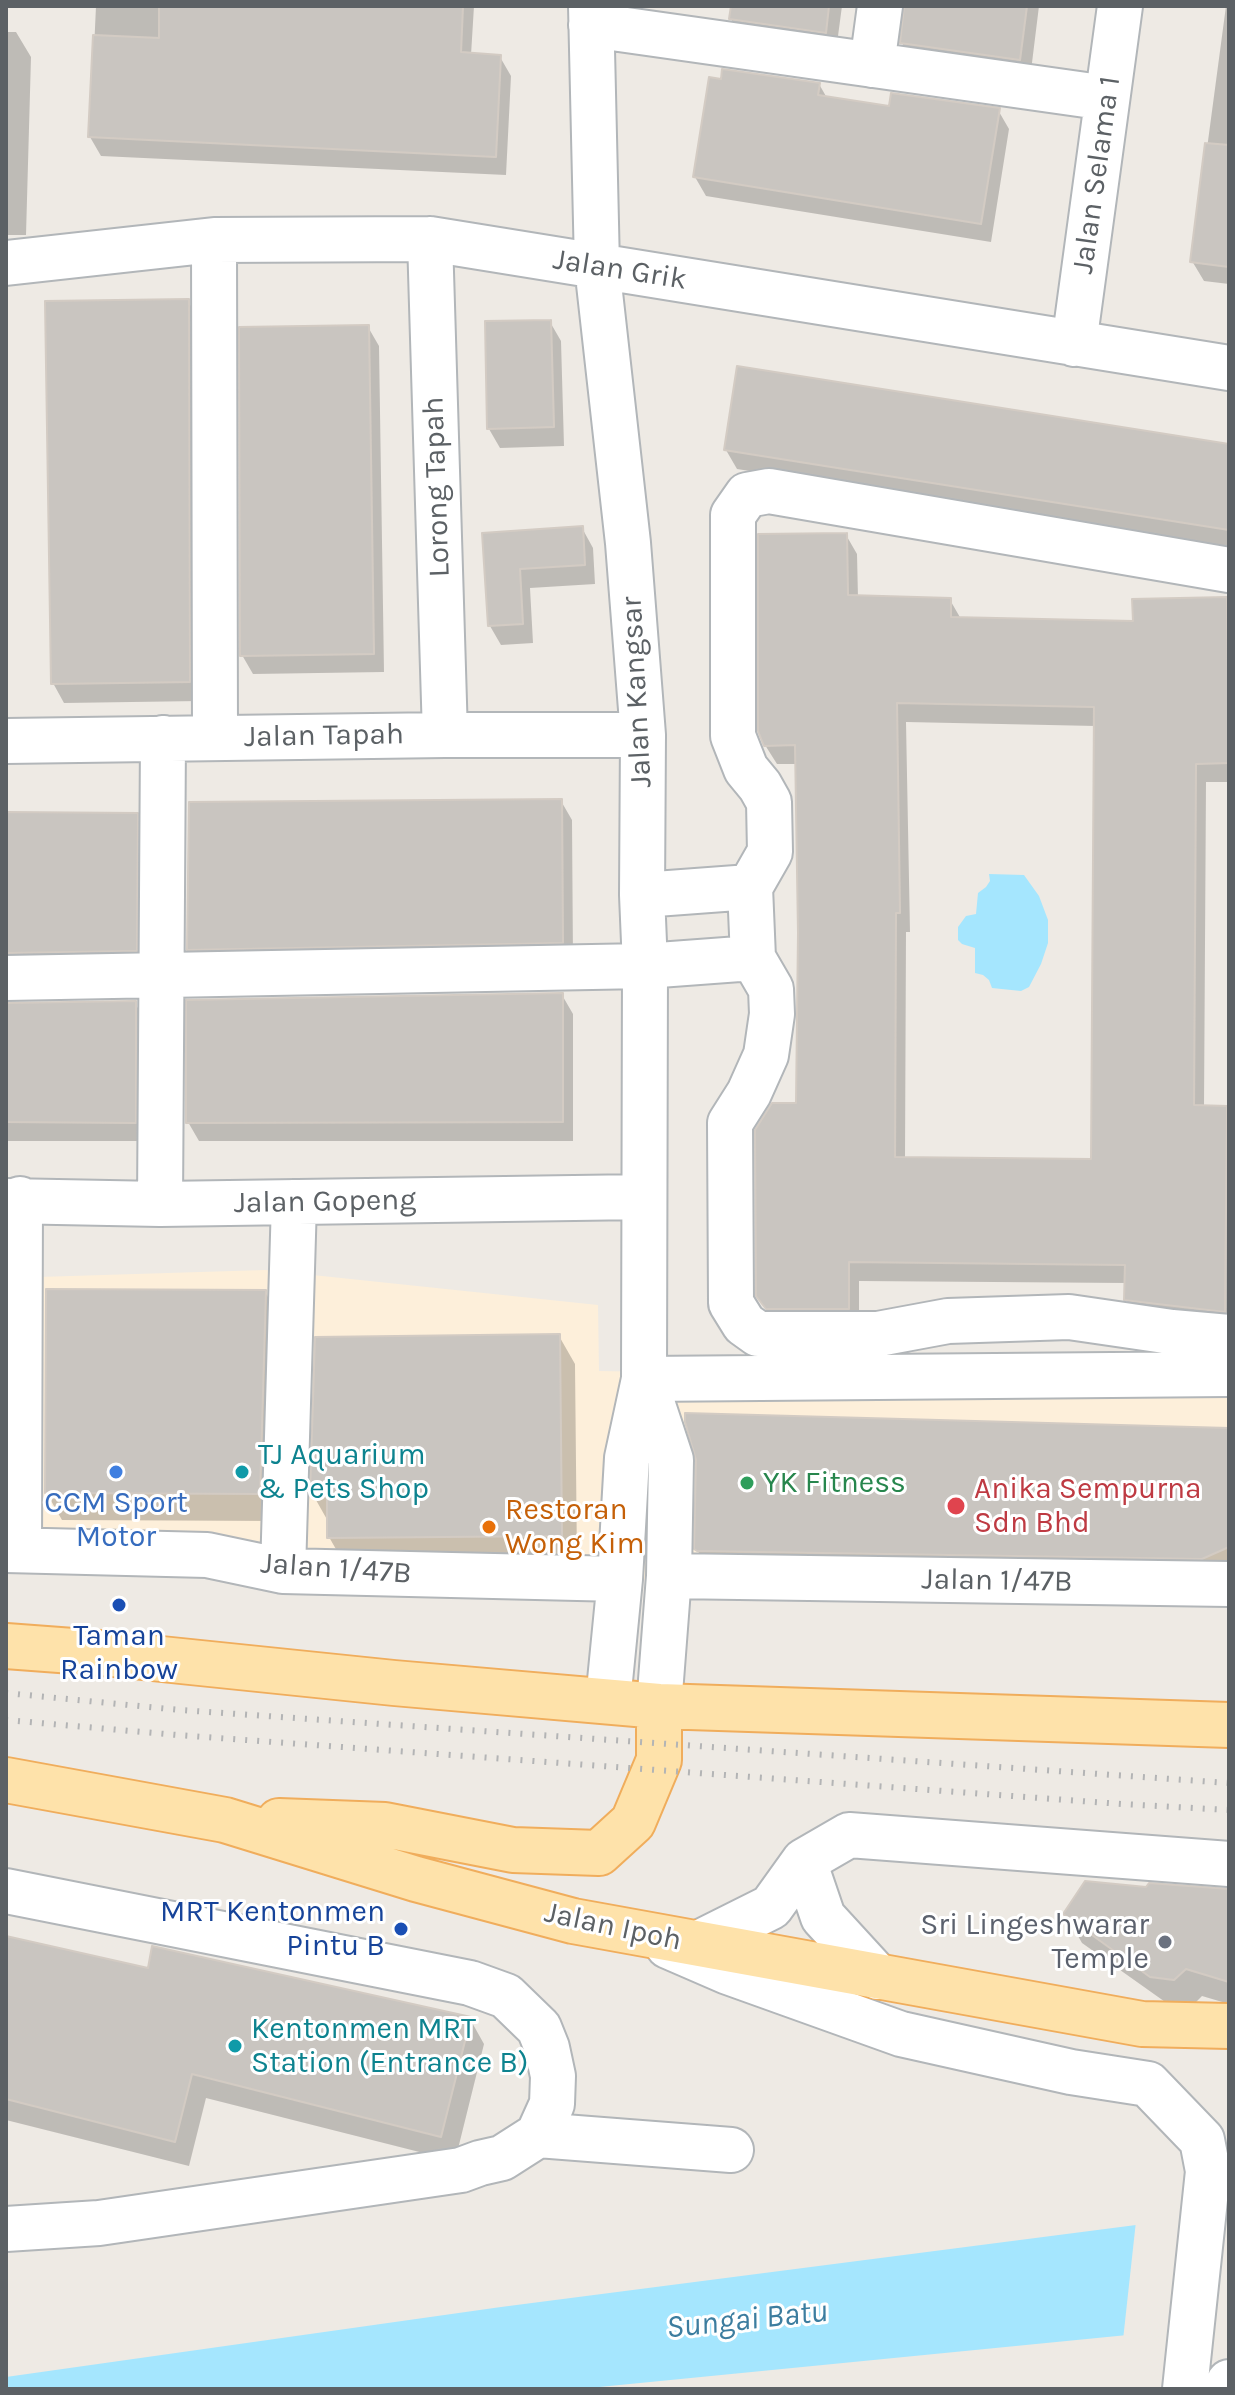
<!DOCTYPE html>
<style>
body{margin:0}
#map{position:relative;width:1235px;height:2395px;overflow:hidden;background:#eeeae4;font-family:Karla,sans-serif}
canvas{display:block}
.frame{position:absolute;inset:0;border:8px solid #5c6165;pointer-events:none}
</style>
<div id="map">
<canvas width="1235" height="2395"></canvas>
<div class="frame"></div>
</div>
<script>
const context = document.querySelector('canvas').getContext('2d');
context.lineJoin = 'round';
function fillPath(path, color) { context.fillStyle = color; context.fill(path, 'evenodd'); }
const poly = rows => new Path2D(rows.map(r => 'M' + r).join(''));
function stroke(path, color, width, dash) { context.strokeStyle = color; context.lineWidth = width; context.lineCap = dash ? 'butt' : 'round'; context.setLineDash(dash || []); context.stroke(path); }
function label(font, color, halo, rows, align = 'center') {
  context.font = font + ' Karla,sans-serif'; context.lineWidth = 6; context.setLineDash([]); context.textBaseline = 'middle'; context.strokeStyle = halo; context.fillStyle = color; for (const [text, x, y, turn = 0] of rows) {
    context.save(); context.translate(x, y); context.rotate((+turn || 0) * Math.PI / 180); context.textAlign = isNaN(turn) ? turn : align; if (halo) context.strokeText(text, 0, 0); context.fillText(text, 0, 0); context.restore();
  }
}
const commercial = poly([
 [265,1270,598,1305,599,1371,1229,1382,1229,1594,6,1563,6,1278]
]);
const water = poly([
 [989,874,1024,875,1039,896,1048,920,1048,943,1041,964,1029,987,1021,991,992,988,989,980,983,975,975,973,975,948,962,944,958,940,958,927,966,916,976,914,978,893,986,887,990,881],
 [1229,2213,1229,2325,579,2389,6,2389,6,2377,501,2307]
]);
const pier = poly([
 [1229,2209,1229,2329,1123,2340,1136,2221]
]);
const shadow = poly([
 [96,6,474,6,471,55,500,57,511,76,506,175,101,156,90,137],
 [733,6,842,6,836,51,742,38,731,19],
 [906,6,1039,6,1030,79,913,62,902,43],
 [1226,6,1229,6,1229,284,1204,281,1192,261],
 [6,32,16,32,31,57,26,235,6,235],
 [819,84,827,98,890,109,998,110,1009,129,991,242,706,196,695,177],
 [188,301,199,320,200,701,64,703,53,683],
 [550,322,561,341,564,446,500,448,489,429],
 [368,327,379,346,384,672,253,674,242,655],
 [1229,446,1229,547,737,469,726,450],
 [582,528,593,548,595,584,530,588,533,643,501,645,490,626,484,535],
 [846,535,857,554,858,598,950,600,961,619,1135,624,1226,599,1229,604,1229,782,1206,782,1204,1107,1229,1108,1229,1329,1137,1319,1126,1299,1126,1283,859,1281,859,1328,776,1326,758,1295,798,1105,800,933,797,764,777,764,765,745],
 [906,722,1096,726,1093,1161,905,1159,906,932,910,932],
 [561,801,572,820,573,961,200,968,189,949],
 [6,814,136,815,147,834,147,969,6,975],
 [562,995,573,1014,573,1141,199,1141,188,1122],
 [135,1003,146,1022,145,1141,6,1141,6,1005],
 [265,1292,281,1320,275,1521,62,1520,46,1492],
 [559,1336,575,1364,577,1563,345,1565,329,1537,329,1523,312,1493],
 [1229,1430,1229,1591,719,1586,696,1548],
 [1147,1889,1229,1890,1229,2004,1202,1996,1190,2008,1168,2004,1082,1943,1066,1915],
 [6,1937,149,1970,470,2019,484,2044,455,2161,206,2098,189,2166,6,2120]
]);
const building = poly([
 [159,6,463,6,461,52,501,55,496,157,88,137,93,35,159,38,159,6],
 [731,6,829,6,826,33,729,19,731,6],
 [904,6,1027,6,1020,60,900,43,904,6],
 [722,69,820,83,818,95,889,106,891,93,1000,108,981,224,693,177,709,77,721,79,722,69],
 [1205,143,1229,145,1229,267,1190,262,1205,143],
 [189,299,190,682,51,684,45,301,189,299],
 [551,320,554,427,487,429,485,321,551,320],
 [369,325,374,654,240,656,239,327,369,325],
 [737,366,1229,444,1229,530,724,450,737,366],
 [583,526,585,565,520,569,523,624,488,626,482,533,583,526],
 [847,533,848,595,951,598,951,617,1133,621,1132,599,1227,597,1229,763,1196,764,1194,1105,1227,1106,1225,1312,1124,1300,1125,1265,849,1262,849,1309,766,1309,756,1296,755,1130,772,1103,796,1103,798,933,795,745,764,746,758,731,758,534,847,533],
 [897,703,1094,707,1091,1159,895,1157,896,913,900,913,897,703],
 [562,799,563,943,187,950,189,802,562,799],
 [6,812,138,813,137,951,6,953,6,812],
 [563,993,563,1122,186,1123,186,1000,563,993],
 [136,1001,136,1123,6,1122,6,1003,136,1001],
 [46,1289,266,1290,260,1494,45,1493,46,1289],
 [560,1334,562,1536,327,1538,327,1494,310,1494,315,1337,560,1334],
 [685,1413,1229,1428,1229,1547,1202,1559,697,1551,694,1549,696,1460,685,1422,685,1413],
 [1085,1881,1146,1887,1149,1883,1229,1889,1229,1982,1186,1969,1174,1980,1150,1977,1063,1914,1085,1881],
 [6,1936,148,1968,152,1946,471,2017,441,2137,192,2074,175,2142,6,2099,6,1936]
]);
const minor = poly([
 [591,6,597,266,628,543,643,735,642,895,645,966,644,1379,627,1458,620,1579,608,1701],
 [591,25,1107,98],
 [872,65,880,6],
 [430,239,445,735],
 [214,240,215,737],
 [6,263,214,240,430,239,1229,368],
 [1074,344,1120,6],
 [1229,570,769,491,747,495,733,515,733,736,746,769,760,786,769,802,770,852,750,887,753,958,771,989,772,1014,766,1055,749,1093,730,1123,731,1303,744,1324,758,1334,878,1334,948,1321,1069,1317,1172,1332,1229,1337],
 [6,741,445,735,643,735],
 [642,895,750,887],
 [6,978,645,966,753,958],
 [6,1201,160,1204,643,1197],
 [160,1204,163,738],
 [644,1379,1229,1374],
 [645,1381,671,1460,669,1576,659,1706],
 [6,1550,207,1555,283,1571,620,1579],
 [19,1550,20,1199],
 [283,1571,294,1202],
 [669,1576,1229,1584],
 [804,1861,823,1917,878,1977],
 [6,1891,470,1983,506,1996,539,2028,547,2048,553,2076,552,2104,538,2135,502,2158,480,2163,461,2170,99,2223,6,2229],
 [697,1944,771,1907,804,1861,849,1835,1229,1864],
 [668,1946,728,1972,901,2034,1071,2072,1148,2084,1202,2140,1208,2171,1185,2389],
 [538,2135,731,2150],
 [1228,2389,1229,2382]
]);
const major = poly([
 [6,1646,113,1654,394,1683,659,1706,1229,1725],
 [6,1780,225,1820,416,1879,573,1921,1142,2024,1229,2026],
 [279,1821,385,1825,513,1850,599,1853,633,1822,659,1760,659,1706]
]);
const rail = poly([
 [6,1693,180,1710,1229,1783],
 [6,1720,177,1735,1122,1804,1229,1810]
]);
const markers = [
 [116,1472,8,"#3f7fe0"],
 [242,1472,8,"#0f9aa8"],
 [747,1483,8,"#2e9e5b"],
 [956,1506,10,"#e0444e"],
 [489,1527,8,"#e8710a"],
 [119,1605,8,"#1a4fb4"],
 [401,1929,8,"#1a4fb4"],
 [1165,1942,8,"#6b7280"],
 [235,2046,8,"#0f9aa8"]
];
const streetNames = [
 ["Jalan Selama 1",1097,175,-82],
 ["Jalan Grik",620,270,9],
 ["Lorong Tapah",437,487,-92],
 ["Jalan Kangsar",637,692,-93],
 ["Jalan Tapah",324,736,-1],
 ["Jalan Gopeng",325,1202,-1],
 ["Jalan 1/47B",336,1569,4],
 ["Jalan 1/47B",997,1581,1],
 ["Jalan Ipoh",613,1927,12]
];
const cultureNames = [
 ["TJ Aquarium",258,1455],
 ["& Pets Shop",258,1489],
 ["Kentonmen MRT",251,2029],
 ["Station (Entrance B)",251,2063]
];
const leisureNames = [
 ["YK Fitness",763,1483]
];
const healthNames = [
 ["Anika Sempurna",974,1489],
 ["Sdn Bhd",974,1523]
];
const shopNames = [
 ["CCM Sport",116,1503],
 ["Motor",116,1537]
];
const foodNames = [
 ["Restoran",505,1510],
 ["Wong Kim",505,1544]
];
const transitNames = [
 ["Taman",119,1636],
 ["Rainbow",119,1670],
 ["MRT Kentonmen",385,1912,"right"],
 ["Pintu B",385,1946,"right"]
];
const worshipNames = [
 ["Sri Lingeshwarar",1149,1925],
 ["Temple",1149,1959]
];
const waterNames = [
 ["Sungai Batu",747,2320,-6]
];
fillPath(commercial, '#fdefda');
fillPath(water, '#a5e6fe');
fillPath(pier, '#eeeae4');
fillPath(shadow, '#0003');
fillPath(building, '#c9c5c0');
stroke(building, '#d3cbc3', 2);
stroke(minor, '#b2b6b9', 48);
stroke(major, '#f0ad5c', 48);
stroke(minor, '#fff', 44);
stroke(major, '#fee2aa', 44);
stroke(rail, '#b3b4b5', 6, [2, 10]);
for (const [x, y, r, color] of markers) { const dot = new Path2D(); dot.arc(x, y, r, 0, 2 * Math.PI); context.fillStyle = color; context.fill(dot); stroke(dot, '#fff', 3); }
label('30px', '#5c6165', '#fff', streetNames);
label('30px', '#0d838f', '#fff', cultureNames, 'left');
label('30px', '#27864d', '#fff', leisureNames, 'left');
label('30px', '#be3a42', '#fff', healthNames, 'left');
label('30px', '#366cbe', '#fff', shopNames);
label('30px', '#c56008', '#fff', foodNames, 'left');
label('30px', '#164399', '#fff', transitNames);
label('30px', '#5b616d', '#fff', worshipNames, 'right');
label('italic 32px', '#3c7d9f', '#fff', waterNames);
</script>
